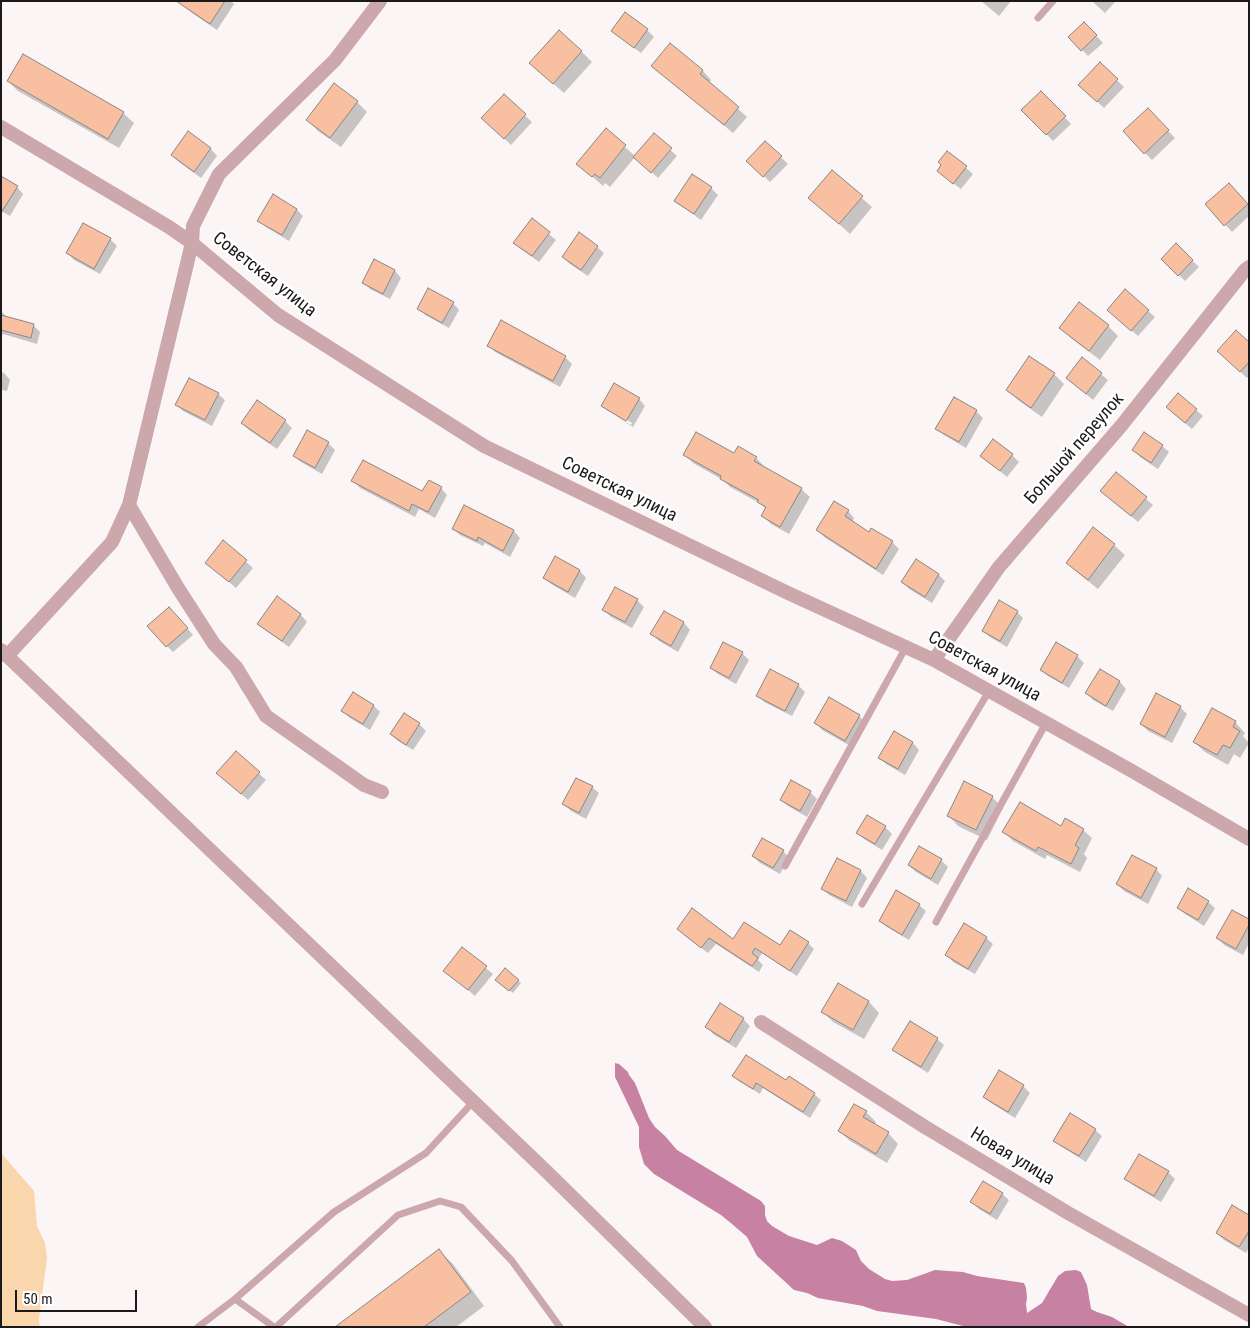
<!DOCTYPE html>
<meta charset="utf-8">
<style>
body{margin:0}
#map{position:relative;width:1250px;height:1328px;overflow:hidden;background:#fbf6f5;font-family:"Roboto Condensed",sans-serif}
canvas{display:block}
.frame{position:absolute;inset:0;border:2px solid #1b1919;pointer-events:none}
.scale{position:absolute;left:15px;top:1290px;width:122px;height:22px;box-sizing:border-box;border:2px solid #1b1919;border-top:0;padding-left:6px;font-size:15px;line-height:18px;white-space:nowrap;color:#1b1919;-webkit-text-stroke:4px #fff;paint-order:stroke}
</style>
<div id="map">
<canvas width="1250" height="1328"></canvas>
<div class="frame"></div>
<div class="scale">50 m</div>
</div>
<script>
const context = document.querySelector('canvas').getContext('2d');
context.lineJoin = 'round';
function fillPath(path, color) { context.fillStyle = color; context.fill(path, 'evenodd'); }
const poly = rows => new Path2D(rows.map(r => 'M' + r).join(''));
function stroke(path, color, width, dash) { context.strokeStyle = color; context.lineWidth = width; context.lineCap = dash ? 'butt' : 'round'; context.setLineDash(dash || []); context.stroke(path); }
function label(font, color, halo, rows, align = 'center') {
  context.font = font + ' "Roboto Condensed",sans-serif'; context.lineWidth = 5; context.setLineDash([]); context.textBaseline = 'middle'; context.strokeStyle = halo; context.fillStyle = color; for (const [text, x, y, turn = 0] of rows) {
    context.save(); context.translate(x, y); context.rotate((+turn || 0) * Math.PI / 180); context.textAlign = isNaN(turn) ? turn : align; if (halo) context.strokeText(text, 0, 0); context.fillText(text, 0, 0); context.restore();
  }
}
const green = poly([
 [1,1153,34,1191,37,1226,45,1243,47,1258,39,1319,40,1327,1,1327]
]);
const water = poly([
 [615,1063,619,1064,628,1072,629,1075,635,1083,649,1118,655,1127,665,1136,677,1150,761,1201,765,1206,765,1215,767,1221,772,1226,789,1236,817,1245,832,1238,842,1241,856,1250,861,1261,869,1269,885,1279,892,1281,907,1280,935,1270,963,1272,977,1276,1024,1283,1026,1288,1027,1298,1026,1304,1027,1313,1042,1303,1058,1276,1065,1271,1076,1270,1081,1272,1087,1285,1091,1309,1097,1312,1112,1317,1129,1327,967,1327,936,1319,877,1311,863,1306,818,1298,807,1293,794,1290,757,1256,747,1237,732,1224,721,1215,654,1174,644,1164,639,1147,639,1127,615,1077]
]);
const shadow = poly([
 [189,1,231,1,234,4,217,30,192,13,185,6],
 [981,1,1011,1,999,16],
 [1092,1,1116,1,1105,13],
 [625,14,647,30,654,37,641,53,619,37,612,31],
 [1091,30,1103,43,1088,56,1070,37],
 [670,44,703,71,711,80,709,83,747,117,733,133,662,74],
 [581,51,592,62,564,93,541,73],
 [1100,64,1124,87,1104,108,1080,85],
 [8,81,123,113,134,123,119,148,18,91],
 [1041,92,1071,124,1053,141,1023,110],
 [504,96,532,122,511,145,490,125],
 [357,102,367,112,341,147,318,131,308,120],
 [1148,110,1175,138,1152,160,1124,131],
 [606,130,635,156,654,135,677,156,658,178,635,157,610,187,605,183,603,186,578,164],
 [188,133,211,149,217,156,201,178,179,162,172,155],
 [765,142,788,164,770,182,748,161],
 [948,152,973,174,961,189,945,177],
 [832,172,872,207,850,234,810,198],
 [17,187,23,194,10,216,1,211],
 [711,188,718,195,701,220,683,207,676,201],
 [1235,191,1249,206,1249,216,1232,232,1207,205],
 [273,196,297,210,303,216,289,241,266,227,259,220],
 [532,220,556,240,539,262,521,249,515,242],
 [110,239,117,246,100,274,74,260,68,253],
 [1176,245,1199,267,1185,281,1163,259],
 [597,247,604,253,588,276,570,264,563,257],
 [375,261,395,271,401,278,390,299,370,289,364,282],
 [453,303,459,310,449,328,425,315,419,308],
 [1,311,9,319,34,326,40,332,37,344,3,334,1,337],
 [1148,311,1155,317,1138,336,1115,316],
 [502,322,565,357,572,364,560,387,495,352,489,345],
 [1108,326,1118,336,1100,360,1071,338,1061,328],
 [1249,343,1249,376,1247,378,1225,358],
 [1082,359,1108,380,1093,400,1067,378],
 [1,372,4,373,10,380,7,391,1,390],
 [1054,374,1064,384,1042,417,1018,400,1007,390],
 [218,394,225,400,212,426,183,411,177,405],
 [639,399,645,406,633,427,609,412,631,425,632,423,609,409,609,412,603,406],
 [257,402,285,421,292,428,277,449,249,430,242,423],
 [1196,410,1203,416,1192,429,1174,414],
 [976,411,983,418,966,448,944,435,937,429],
 [308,432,328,443,335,450,322,474,301,462,294,456],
 [1162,446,1169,452,1158,469,1140,457,1134,450],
 [685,455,735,455,756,458,764,466,763,468,801,489,810,497,789,534,771,524,762,515,766,509,761,504,730,487,723,480,693,463],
 [1012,455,1019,462,1007,477,982,456],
 [1116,473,1153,505,1138,522,1108,497],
 [353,481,423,493,441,488,447,495,435,518,419,509,415,517,360,488],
 [465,506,514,531,520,538,510,557,485,543,483,546,460,535,454,529],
 [848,511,854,518,852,522,869,533,892,542,899,549,883,575,824,537,818,530],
 [1093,529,1114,545,1125,555,1098,589,1078,573,1067,563],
 [223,542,253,568,236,588,213,569],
 [556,558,580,571,586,578,575,598,551,584,544,578],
 [916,561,939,575,945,581,932,603,909,589,903,582],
 [277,598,301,615,307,622,289,647,265,630,259,624],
 [637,600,644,607,632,628,611,617,604,610],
 [664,612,684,623,690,630,678,652,659,641,652,634],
 [1017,612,1023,618,1007,647,990,637,983,631],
 [176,615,193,635,173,652,167,646],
 [742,653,749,660,736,684,718,674,711,668],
 [1077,656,1084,663,1069,688,1048,676,1041,670],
 [1100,670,1120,682,1126,689,1113,711,1093,700,1087,693],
 [798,685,805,692,792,716,764,702,758,695],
 [354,694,374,706,380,712,370,730,350,718,343,711],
 [1157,695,1180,707,1187,714,1172,743,1148,731,1141,724],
 [859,716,866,723,852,747,822,730,816,723],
 [1235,722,1245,733,1243,736,1249,743,1240,758,1234,754,1228,765,1205,752,1194,742],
 [419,724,426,731,413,750,398,741,391,734],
 [894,732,913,743,919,750,905,775,886,764,880,757],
 [236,753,266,780,248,800,225,780],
 [964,783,992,797,1003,808,987,840,958,826,948,815],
 [592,787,599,793,586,819,571,811,564,804],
 [810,792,817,799,807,817,788,806,781,800],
 [885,827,892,834,882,850,864,839,858,833],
 [1061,828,1083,830,1092,838,1084,854,1087,858,1080,872,1047,855,1045,859,1013,841,1004,832],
 [919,848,941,860,948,867,938,885,916,872,909,865],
 [783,851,789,858,780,874,760,863,753,856],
 [837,860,861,871,867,878,852,907,829,895,823,889],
 [1156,869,1162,876,1148,904,1124,891,1117,884],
 [1208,902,1215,908,1204,926,1185,914,1178,907],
 [919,905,926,911,909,940,887,927,880,921],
 [1249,920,1249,943,1243,955,1224,945,1218,938],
 [678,929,733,941,781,947,808,943,814,949,797,976,762,953,758,960,763,965,759,972,716,944,708,953,685,936],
 [986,938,993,944,975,974,953,962,947,955],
 [462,948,493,974,475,996,445,971],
 [518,981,521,983,513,993,500,983],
 [838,985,869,1002,879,1013,864,1039,833,1022,823,1012],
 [743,1019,750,1026,736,1048,713,1034,707,1027],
 [937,1039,944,1045,928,1073,901,1056,894,1050],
 [734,1076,786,1082,814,1094,821,1100,810,1118,763,1088,760,1094,740,1082],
 [1023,1086,1030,1093,1015,1118,991,1103,984,1097],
 [866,1112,876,1122,874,1125,888,1133,898,1144,887,1163,850,1141,839,1131],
 [1095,1130,1102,1136,1086,1162,1062,1147,1055,1141],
 [1140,1155,1168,1172,1175,1179,1161,1202,1133,1185,1126,1178],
 [1002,1194,1009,1200,997,1220,979,1209,972,1202],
 [1249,1216,1249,1248,1246,1253,1224,1240,1217,1233],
 [439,1251,453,1264,484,1306,456,1327,337,1327]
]);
const building = poly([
 [176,1,225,1,210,24,176,1],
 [625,12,648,29,634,48,611,31,625,12],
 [1084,22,1097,35,1081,51,1068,37,1084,22],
 [559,30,582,51,553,84,529,63,559,30],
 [670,43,703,70,700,74,739,107,724,125,651,66,670,43],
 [23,54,124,112,108,139,7,81,23,54],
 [1100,62,1118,79,1097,102,1078,85,1100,62],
 [334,83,358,101,330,138,306,120,334,83],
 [1041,91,1066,116,1046,135,1021,110,1041,91],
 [504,94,526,114,504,139,481,118,504,94],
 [1148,108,1169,130,1144,154,1123,131,1148,108],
 [606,128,626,145,600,178,595,174,592,177,576,164,606,128],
 [188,131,211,148,194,172,171,155,188,131],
 [654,133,672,148,651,173,633,157,654,133],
 [765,141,782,156,763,177,746,161,765,141],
 [947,151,967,166,953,184,937,171,941,165,938,162,947,151],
 [832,170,863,196,839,224,808,198,832,170],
 [692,174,712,187,694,214,674,201,692,174],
 [1,176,18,186,1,213,1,176],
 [1229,183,1248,204,1224,226,1205,204,1229,183],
 [273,194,297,209,282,235,257,221,273,194],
 [532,218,550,232,532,256,513,243,532,218],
 [83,223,111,238,94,269,66,253,83,223],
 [579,232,598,246,581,270,562,257,579,232],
 [1176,243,1193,260,1178,276,1161,259,1176,243],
 [374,259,395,270,383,294,362,283,374,259],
 [428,288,454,302,442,323,417,309,428,288],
 [1125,289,1149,310,1131,331,1107,310,1125,289],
 [1079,302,1109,325,1089,351,1059,328,1079,302],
 [1,315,34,324,31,338,1,330,1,315],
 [501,320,566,356,553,381,487,346,501,320],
 [1236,330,1249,342,1249,362,1240,372,1217,351,1236,330],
 [1029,356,1055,373,1031,408,1006,390,1029,356],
 [1082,357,1102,373,1086,394,1066,378,1082,357],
 [189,378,219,393,205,420,175,405,189,378],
 [614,383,640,398,626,421,601,406,614,383],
 [1178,393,1197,409,1185,423,1166,407,1178,393],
 [954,397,977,410,959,442,935,429,954,397],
 [257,400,286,420,270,443,241,423,257,400],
 [307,430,329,442,315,468,293,456,307,430],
 [696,432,734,453,738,446,757,457,754,461,802,488,780,527,761,516,766,507,757,502,759,500,720,479,721,476,683,455,696,432],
 [1144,432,1163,445,1151,463,1132,450,1144,432],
 [993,439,1013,454,1000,471,980,456,993,439],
 [363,460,422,491,429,480,442,487,428,512,412,504,409,511,351,481,363,460],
 [1116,472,1147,497,1131,516,1100,491,1116,472],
 [834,501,849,510,845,516,869,532,871,528,893,541,876,569,816,530,834,501],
 [464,505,514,530,503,551,478,537,477,541,452,529,464,505],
 [1093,527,1115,544,1088,580,1066,563,1093,527],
 [223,540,247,560,229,582,205,563,223,540],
 [555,556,580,570,568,592,543,578,555,556],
 [916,559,939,574,925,597,901,582,916,559],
 [615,587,638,599,625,622,602,610,615,587],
 [277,596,301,614,282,641,257,624,277,596],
 [999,600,1018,611,1000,641,982,631,999,600],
 [169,607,188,628,166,647,147,626,169,607],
 [664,611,684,622,671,646,650,634,664,611],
 [723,642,743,652,729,678,710,668,723,642],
 [1056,642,1078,655,1062,683,1040,670,1056,642],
 [770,669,799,684,785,711,756,696,770,669],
 [1100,669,1120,681,1106,706,1085,693,1100,669],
 [353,692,374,705,363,724,341,711,353,692],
 [1156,693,1181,706,1165,737,1140,724,1156,693],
 [829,697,860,715,845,741,814,723,829,697],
 [1212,708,1236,721,1233,727,1240,731,1230,748,1223,745,1217,755,1193,742,1212,708],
 [404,713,420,723,406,745,390,734,404,713],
 [894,731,913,742,898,769,878,758,894,731],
 [236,751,260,772,241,794,216,773,236,751],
 [576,778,593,786,579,813,562,804,576,778],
 [791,780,811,791,800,811,780,800,791,780],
 [964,781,993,796,976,830,947,816,964,781],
 [1020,802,1061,826,1065,818,1084,829,1075,845,1079,848,1071,864,1038,847,1036,851,1002,832,1020,802],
 [867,815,886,826,875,844,856,833,867,815],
 [762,838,784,850,773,868,752,856,762,838],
 [919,846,942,859,931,879,908,865,919,846],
 [1132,855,1157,868,1141,898,1116,884,1132,855],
 [837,858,861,870,846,901,821,889,837,858],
 [1188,888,1209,901,1198,920,1177,908,1188,888],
 [896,890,920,904,902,935,879,921,896,890],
 [692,908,733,939,744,922,780,945,790,930,809,942,790,971,755,948,752,953,758,958,752,966,709,938,701,948,677,929,692,908],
 [1232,910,1249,919,1249,925,1236,949,1216,938,1232,910],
 [964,923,987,937,968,969,945,955,964,923],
 [462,947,487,966,468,990,443,971,462,947],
 [505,968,519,980,509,991,495,980,505,968],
 [838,983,869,1001,853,1030,821,1012,838,983],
 [720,1003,744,1018,729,1042,705,1027,720,1003],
 [910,1021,938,1038,921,1067,892,1050,910,1021],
 [746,1055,786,1080,789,1076,815,1093,803,1112,756,1083,753,1089,732,1076,746,1055],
 [999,1070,1024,1085,1008,1112,983,1097,999,1070],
 [854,1104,867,1111,863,1117,889,1132,876,1154,838,1131,854,1104],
 [1070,1113,1096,1129,1079,1156,1053,1141,1070,1113],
 [1139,1154,1169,1171,1154,1196,1124,1179,1139,1154],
 [983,1181,1003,1193,990,1214,970,1202,983,1181],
 [1232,1205,1249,1215,1249,1231,1239,1247,1216,1233,1232,1205],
 [439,1249,471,1292,424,1327,335,1327,439,1249]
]);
const lane = poly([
 [1038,18,1053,1],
 [785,866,906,647],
 [862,904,989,691],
 [936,922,1046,723],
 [198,1327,235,1299],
 [274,1327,235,1299,334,1212,426,1153,473,1102],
 [276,1327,398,1215,440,1201,461,1207,512,1261,560,1327]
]);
const street = poly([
 [1,127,169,227,192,243,278,315,484,446,788,593,934,660,1132,771,1249,839],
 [129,505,178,588,214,644,236,667,266,716,364,785,382,792],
 [1,650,546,1171,705,1327],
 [7,656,112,542,129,505,192,243,193,226,219,174,335,60,380,1],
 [934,660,999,567,1121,426,1245,270,1249,267],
 [761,1022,925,1127,1068,1213,1249,1315]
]);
const streetNames = [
 ["Советская улица",264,275,38],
 ["Большой переулок",1075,449,-49],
 ["Советская улица",619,490,26],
 ["Советская улица",984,667,29],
 ["Новая улица",1012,1157,31]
];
fillPath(green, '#fad6ac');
fillPath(water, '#c781a3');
fillPath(shadow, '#0003');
fillPath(building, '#f8bfa0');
stroke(building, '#8a8684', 1);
stroke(lane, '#cca7ac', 7);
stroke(street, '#cca7ac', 14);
label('18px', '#1b1919', '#fff', streetNames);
</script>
